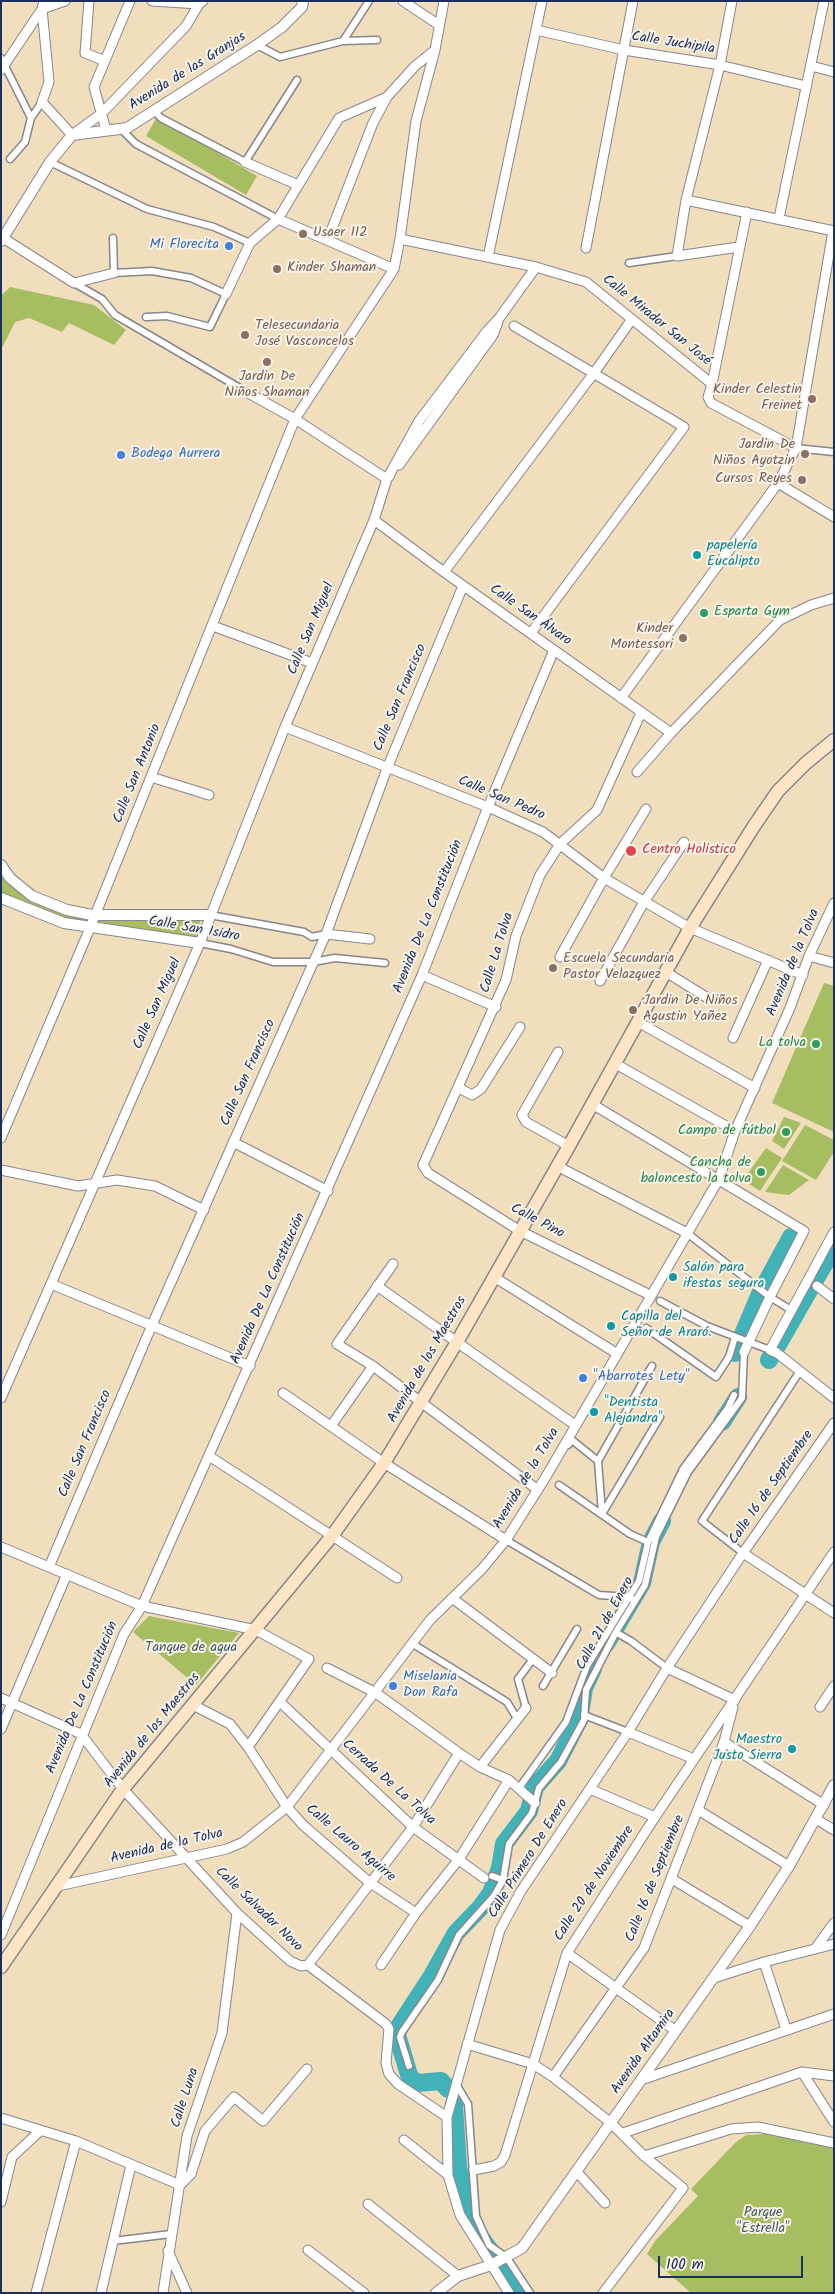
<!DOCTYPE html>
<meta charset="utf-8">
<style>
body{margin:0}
#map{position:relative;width:835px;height:2294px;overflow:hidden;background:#f0debc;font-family:Kalam,sans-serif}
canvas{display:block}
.frame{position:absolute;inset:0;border:2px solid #1b2f5e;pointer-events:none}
.scale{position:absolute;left:658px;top:2256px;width:145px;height:22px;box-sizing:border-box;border:2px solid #1b2f5e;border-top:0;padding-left:6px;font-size:15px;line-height:18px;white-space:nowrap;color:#1b2f5e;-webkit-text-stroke:4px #f7f3e8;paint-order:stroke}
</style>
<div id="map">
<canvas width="835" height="2294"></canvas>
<div class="frame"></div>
<div class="scale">100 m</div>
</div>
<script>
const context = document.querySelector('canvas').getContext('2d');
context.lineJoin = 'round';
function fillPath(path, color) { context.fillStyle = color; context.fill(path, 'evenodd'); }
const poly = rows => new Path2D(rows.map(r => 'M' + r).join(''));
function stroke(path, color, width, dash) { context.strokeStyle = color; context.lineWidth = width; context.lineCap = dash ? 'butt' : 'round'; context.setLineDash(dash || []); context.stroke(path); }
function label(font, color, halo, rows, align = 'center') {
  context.font = font + ' Kalam,sans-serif'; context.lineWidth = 4; context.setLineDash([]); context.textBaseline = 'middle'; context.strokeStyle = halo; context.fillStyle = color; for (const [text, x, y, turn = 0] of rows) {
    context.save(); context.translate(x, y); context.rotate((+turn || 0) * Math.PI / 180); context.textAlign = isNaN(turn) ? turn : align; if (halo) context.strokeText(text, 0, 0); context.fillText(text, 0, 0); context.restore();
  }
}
const green = poly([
 [157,117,257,176,246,195,146,136],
 [10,287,94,305,126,330,114,345,69,323,62,332,29,318,15,322,1,350,1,296],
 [1,865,32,896,98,911,201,917,196,941,91,928,1,898],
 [824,983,834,986,834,1132,772,1103],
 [784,1117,801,1123,784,1149,772,1141],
 [805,1125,834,1140,834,1152,816,1180,782,1161],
 [766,1148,782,1158,760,1191,743,1180],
 [783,1165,809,1180,789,1195,765,1192],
 [149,1616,239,1633,196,1685,133,1632],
 [787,2133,834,2143,834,2293,691,2293,647,2254,655,2241,698,2196,691,2189,735,2143,746,2135]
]);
const river = poly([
 [735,1353,760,1294,791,1237],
 [769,1360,834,1247],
 [722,1422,738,1397],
 [606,1644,642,1583,651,1542,662,1521],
 [448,2089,441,2081,418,2083,410,2078,397,2035,400,2025,432,1976,456,1933,480,1908,491,1893,500,1868,504,1844,529,1811,535,1787,558,1761,579,1720,584,1688,593,1669],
 [454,2105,458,2167,473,2227,521,2293]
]);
const pedestrian = poly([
 [343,41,377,40],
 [257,45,280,57,343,41,369,1],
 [1,58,31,118],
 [154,111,161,118,245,162,297,80],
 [120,128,136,144,278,219],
 [10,159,25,142,31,118,42,102],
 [50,162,147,209,214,227,250,243],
 [113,238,114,273,152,271,191,278,226,294,210,327,167,316,146,317],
 [629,263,677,256],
 [74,283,102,299,115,315,250,394],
 [796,448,834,452],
 [210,915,304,932,312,937,326,934],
 [200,943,231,949,273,962,313,962,335,958,385,963],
 [687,1233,770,1297,791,1310],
 [660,1301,707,1326,770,1350],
 [646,1328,716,1377,729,1357,735,1337],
 [568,1445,572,1440,598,1461,602,1513],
 [598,1461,652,1366,649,1371],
 [559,1485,630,1534,648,1542],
 [602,1514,660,1417],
 [506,1540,599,1595,629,1597,632,1599],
 [743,1553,702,1521,800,1371],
 [617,1633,631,1641,667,1668],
 [413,1644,507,1702,518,1720],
 [543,1686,577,1629],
 [526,1708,518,1679,533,1659],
 [584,1715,628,1732],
 [519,1788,566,1722,587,1666,639,1581,648,1542,683,1469,728,1408,734,1395],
 [492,1876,503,1880],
 [409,2066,400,2037,402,2032,438,1980,459,1935,494,1896,503,1880,509,1844,532,1813,539,1788,561,1762,584,1720,586,1690,616,1632,645,1585,656,1537,688,1472,742,1398,744,1352],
 [456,2084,468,2104,476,2216,489,2245,507,2258,530,2293],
 [113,2241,171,2234]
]);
const minor = poly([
 [44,1,42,9,49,82,42,102,72,135,101,114,186,26,199,4,203,1],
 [89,1,85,53,105,61],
 [152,1,199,4],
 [403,1,439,25],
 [732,1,720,65,686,200,677,256,739,247],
 [42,9,65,1],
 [536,30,624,50,720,65,806,86],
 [811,66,834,72],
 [1,70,42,9],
 [106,130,94,87,130,1],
 [245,162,298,185],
 [686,200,834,231],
 [779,218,824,1],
 [278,219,394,269],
 [3,238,74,283,114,273],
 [328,239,373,123,387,97,415,66,435,50],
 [400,239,536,267,586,282,712,384,708,397,711,403,796,448],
 [586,248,633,1],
 [488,257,542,1],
 [226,294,250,243,278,219,339,118,387,97],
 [514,326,684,427,531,633],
 [712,384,747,212],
 [250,394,295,419,387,479,390,475],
 [399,465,493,335,498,322],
 [778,483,834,517],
 [374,520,444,572,671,733],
 [444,572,594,373,632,319],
 [213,626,312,663],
 [621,698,778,483,796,448,833,231],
 [641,713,597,810,560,844,540,875,516,936,506,980,423,1165,428,1173,520,1231,650,1295],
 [285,727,488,807,543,832,604,878,690,928,803,975],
 [637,772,671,733,780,620,811,605,834,598],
 [151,777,209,795],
 [326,934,370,939],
 [809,956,834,963],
 [560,957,604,878,646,809],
 [666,972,706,997],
 [422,975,496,1007],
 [600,981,644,902,684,842],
 [638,1022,755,1088],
 [733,1038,768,960],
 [558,1052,522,1115,526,1122,569,1146],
 [614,1063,735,1131],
 [459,1088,472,1095,481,1089,520,1027],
 [592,1104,804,1231,770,1297,744,1352],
 [1,1138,90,928,295,419,394,269,400,239,416,121,435,50,444,1],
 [233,1142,328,1191],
 [557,1166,687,1233],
 [1,1170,78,1186,117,1180,155,1186,204,1210],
 [834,1232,770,1350,777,1353,834,1398],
 [393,1264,337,1344,373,1366,538,1490],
 [494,1277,616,1353],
 [51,1284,250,1366],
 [377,1286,575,1425],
 [817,1286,834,1299],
 [283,1393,384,1463,506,1540],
 [1,1398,200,943,285,727,374,520,387,479,419,421,487,331,500,317,536,267],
 [331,1426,373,1366],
 [209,1456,397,1578],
 [1,1547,142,1606,256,1630,309,1659,248,1747],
 [743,1553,834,1613],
 [49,1567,152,1325,326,934,388,766,463,586],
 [452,1598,552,1673],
 [327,1668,376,1693,459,1753,480,1767,509,1780,535,1803],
 [667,1668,735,1700],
 [1,1698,81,1734,123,1789,237,1913,290,1961,301,1966,308,1965,386,2024,389,2029,386,2063,389,2074,398,2084,447,2117],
 [280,1702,413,1827,484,1878],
 [193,1705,230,1724,248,1747,287,1807,303,1825,369,1882,416,1913],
 [820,1707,834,1686],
 [1,1729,67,1574],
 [628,1732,694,1759],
 [724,1742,824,1805],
 [480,1767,526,1708],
 [590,1789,655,1817],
 [698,1810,789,1866],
 [816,1819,834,1830],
 [672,1879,750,1926],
 [58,1886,227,1849,243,1842,287,1807,430,1620,482,1569,506,1540,547,1475,719,1179,735,1131,790,1008,809,956,834,903],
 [1,1935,124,1634,142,1606,422,975,488,807,554,650],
 [815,1949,834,1923],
 [567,1953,676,2031],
 [764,1962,786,2029],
 [308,1965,413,1827,459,1753],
 [381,1965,416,1913,459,1859,509,1780],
 [714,1978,764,1962,834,1944],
 [467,2044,533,2064,553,2077,611,2123,644,2156,683,2188,603,2293],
 [802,2072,834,2122],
 [553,2077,644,1948,724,1742,733,1707],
 [641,2080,834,2014],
 [1,2118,76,2141,180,2185,191,2174,205,2131,234,2097,263,2121,307,2069],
 [623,2133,802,2072,834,2076],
 [404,2140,448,2175],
 [644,2156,731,2129,758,2127,834,2143],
 [474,2170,494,2166,501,2162,505,2155,567,1953,655,1817,834,1552],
 [577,2172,605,2203],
 [1,2202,12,2157,40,2131],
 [368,2204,458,2276],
 [308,2250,364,2293],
 [168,2251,187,2293],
 [36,2293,76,2141],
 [101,2293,131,2165],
 [163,2293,187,2136,222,2033,237,1913],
 [509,2293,460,2215,448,2175,447,2117,500,1930,521,1891,628,1732,667,1668,743,1553,834,1423]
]);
const tertiary = poly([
 [1,241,50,162,72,135,127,128,257,45,282,27,302,7,303,1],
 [1,865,10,878,32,896,67,910,92,915,210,915],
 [1,898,64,923,200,943],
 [436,2293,458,2276,491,2265,522,2248,750,1926,789,1866,834,1785]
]);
const secondary = poly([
 [1,1967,123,1789,332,1536,384,1463,457,1342,569,1146,690,928,754,826,778,791,806,763,834,740]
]);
const markers = [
 [303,234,5,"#8d6e63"],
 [229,246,5,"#3f7fe0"],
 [277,269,5,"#8d6e63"],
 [245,335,5,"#8d6e63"],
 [267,362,5,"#8d6e63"],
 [812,399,5,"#8d6e63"],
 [805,454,5,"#8d6e63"],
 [121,455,5,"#3f7fe0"],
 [802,480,5,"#8d6e63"],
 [697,555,5,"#0f9aa8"],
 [704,613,5,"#2e9e5b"],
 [683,638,5,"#8d6e63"],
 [631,851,6,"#e0444e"],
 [553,968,5,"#8d6e63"],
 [633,1010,5,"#8d6e63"],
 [816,1044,5,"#2e9e5b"],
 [786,1132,5,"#2e9e5b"],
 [761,1172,5,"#2e9e5b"],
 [673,1277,5,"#0f9aa8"],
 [611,1326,5,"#0f9aa8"],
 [583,1378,5,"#3f7fe0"],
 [594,1412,5,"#0f9aa8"],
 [393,1686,5,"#3f7fe0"],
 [792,1749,5,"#0f9aa8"]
];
const streetNames = [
 ["Calle Juchipila",673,44,9],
 ["Avenida de las Granjas",188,72,-32],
 ["Calle Mirador San José",656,321,39],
 ["Calle San Álvaro",530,616,35],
 ["Calle San Miguel",312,629,-67],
 ["Calle San Francisco",401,698,-67],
 ["Calle San Antonio",138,774,-68],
 ["Calle San Pedro",501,799,23],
 ["Avenida De La Constitución",429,917,-68],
 ["Calle San Isidro",194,930,10],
 ["Calle La Tolva",498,953,-73],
 ["Avenida de la Tolva",794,963,-67],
 ["Calle San Miguel",158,1004,-66],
 ["Calle San Francisco",249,1073,-66],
 ["Calle Pino",537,1222,28],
 ["Avenida De La Constitución",269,1289,-66],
 ["Avenida de los Maestros",428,1360,-60],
 ["Calle San Francisco",86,1444,-67],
 ["Avenida de la Tolva",527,1479,-59],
 ["Calle 16 de Septiembre",772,1488,-55],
 ["Calle 21 de Enero",606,1624,-61],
 ["Avenida De La Constitución",83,1698,-67],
 ["Avenida de los Maestros",153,1731,-51],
 ["Cerrada De La Tolva",388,1783,42],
 ["Calle Lauro Aguirre",350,1844,40],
 ["Avenida de la Tolva",167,1847,-13],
 ["Calle Primero De Enero",529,1859,-58],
 ["Calle 16 de Septiembre",656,1879,-68],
 ["Calle 20 de Noviembre",595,1884,-57],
 ["Calle Salvador Novo",258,1910,44],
 ["Avenida Altamira",644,2052,-55],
 ["Calle Luna",186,2098,-72]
];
const educationNames = [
 ["Usaer 112",313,234],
 ["Kinder Shaman",287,269],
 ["Telesecundaria",255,327],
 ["José Vasconcelos",255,343],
 ["Jardin De",267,378,"center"],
 ["Niños Shaman",267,394,"center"],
 ["Kinder Celestin",802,391,"right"],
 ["Freinet",802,407,"right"],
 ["Jardin De",795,446,"right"],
 ["Niños Ayotzin",795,462,"right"],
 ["Cursos Reyes",792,480,"right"],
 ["Kinder",673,630,"right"],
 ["Montessori",673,646,"right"],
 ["Escuela Secundaria",563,960],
 ["Pastor Velazquez",563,976],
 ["Jardin De Niños",643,1002],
 ["Agustin Yañez",643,1018]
];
const shopNames = [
 ["Mi Florecita",219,246,"right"],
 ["Bodega Aurrera",131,455],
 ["\"Abarrotes Lety\"",593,1378],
 ["Miselania",403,1678],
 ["Don Rafa",403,1694]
];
const cultureNames = [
 ["papelería",707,547],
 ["Eucalipto",707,563],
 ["Salón para",683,1269],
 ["ifestas segura",683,1285],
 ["Capilla del",621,1318],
 ["Señor de Araró.",621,1334],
 ["\"Dentista",604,1404],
 ["Alejandra\"",604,1420],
 ["Maestro",782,1741,"right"],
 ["Justo Sierra",782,1757,"right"]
];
const leisureNames = [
 ["Esparta Gym",714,613,"left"],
 ["La tolva",806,1044],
 ["Campo de fútbol",776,1132],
 ["Cancha de",751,1164],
 ["baloncesto la tolva",751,1180]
];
const healthNames = [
 ["Centro Holistico",642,851]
];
const parkNames = [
 ["Tanque de agua",191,1649],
 ["Parque",763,2214],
 ["\"Estrella\"",763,2230]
];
fillPath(green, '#a7bd62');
stroke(river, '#42b2b9', 18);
stroke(pedestrian, '#86868d', 9);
stroke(minor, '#86868d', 11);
stroke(tertiary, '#86868d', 12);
stroke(secondary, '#86868d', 15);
stroke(pedestrian, '#fff', 6);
stroke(minor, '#fff', 9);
stroke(tertiary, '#fff', 10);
stroke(secondary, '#fde5c5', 12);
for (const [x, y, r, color] of markers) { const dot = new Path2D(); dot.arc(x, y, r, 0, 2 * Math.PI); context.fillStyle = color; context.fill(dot); stroke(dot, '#f7f3e8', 2); }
label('14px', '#1b2f5e', '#f7f3e8', streetNames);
label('14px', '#785e54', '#f7f3e8', educationNames, 'left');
label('14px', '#366cbe', '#f7f3e8', shopNames, 'left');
label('14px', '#0d838f', '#f7f3e8', cultureNames, 'left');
label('14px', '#27864d', '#f7f3e8', leisureNames, 'right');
label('14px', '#be3a42', '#f7f3e8', healthNames, 'left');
label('14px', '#455a5f', '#f7f3e8', parkNames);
</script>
